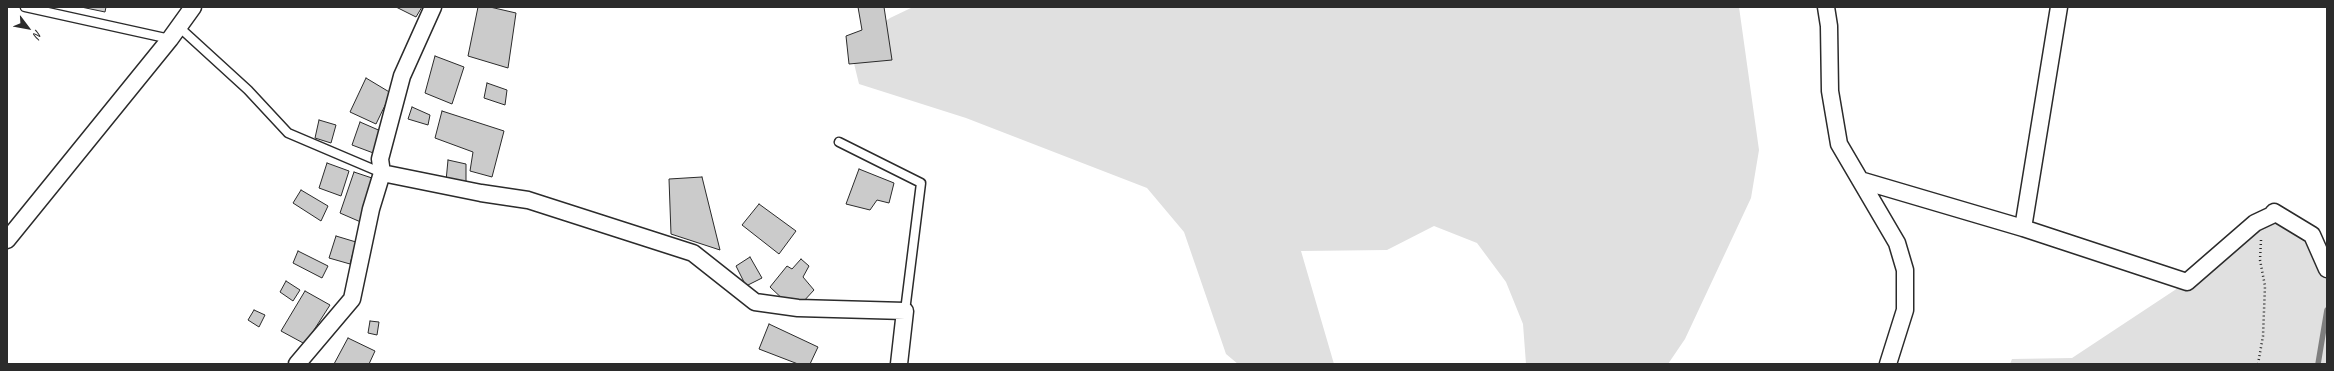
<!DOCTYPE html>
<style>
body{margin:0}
#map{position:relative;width:2334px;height:371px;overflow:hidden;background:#fff;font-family:Caveat,sans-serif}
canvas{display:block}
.frame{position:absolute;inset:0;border:8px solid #2b2b2b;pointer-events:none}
.north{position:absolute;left:8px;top:8px;width:40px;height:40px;-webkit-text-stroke:3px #fff;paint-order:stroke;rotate:122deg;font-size:11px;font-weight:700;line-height:16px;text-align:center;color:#2b2b2b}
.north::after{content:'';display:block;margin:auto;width:14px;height:18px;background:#2b2b2b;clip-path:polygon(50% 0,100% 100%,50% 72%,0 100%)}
</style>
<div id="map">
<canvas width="2334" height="371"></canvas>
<div class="frame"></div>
<div class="north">N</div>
</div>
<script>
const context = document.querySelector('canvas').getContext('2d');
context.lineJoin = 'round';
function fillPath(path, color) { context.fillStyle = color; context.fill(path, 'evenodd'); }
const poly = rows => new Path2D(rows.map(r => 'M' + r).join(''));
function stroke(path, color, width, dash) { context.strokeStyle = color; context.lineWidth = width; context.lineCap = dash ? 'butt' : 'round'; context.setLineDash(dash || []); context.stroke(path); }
const green = poly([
 [913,7,1739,7,1759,150,1751,198,1685,339,1668,364,1526,364,1523,324,1506,282,1477,243,1434,226,1387,250,1301,251,1334,364,1238,364,1226,354,1184,232,1147,188,966,118,859,84,850,47,890,18],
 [2272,215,2312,235,2327,269,2327,364,2010,364,2012,359,2072,358,2187,282]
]);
const stream = poly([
 [2318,364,2327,310]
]);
const building = poly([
 [81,7,106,7,105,12,81,7],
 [396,7,422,7,416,17,396,7],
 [478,7,490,7,516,13,508,68,468,56,478,7],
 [858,7,884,7,892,60,849,64,846,36,862,30,858,7],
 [435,56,464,67,452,104,425,93,435,56],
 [366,78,391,93,376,124,350,112,366,78],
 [487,83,507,90,505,105,484,98,487,83],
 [412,107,430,115,428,125,408,119,412,107],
 [442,111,504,131,492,177,470,171,473,152,435,138,442,111],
 [319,120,336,125,331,143,315,138,319,120],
 [360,122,383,132,376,154,352,145,360,122],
 [448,160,466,164,466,183,446,181,448,160],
 [327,163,349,171,341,196,319,188,327,163],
 [859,169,894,183,889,203,877,200,870,210,846,204,859,169],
 [354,172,375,179,363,223,340,213,354,172],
 [702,177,720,250,671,234,669,179,702,177],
 [301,190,328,206,321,221,293,203,301,190],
 [759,204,796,231,779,254,742,225,759,204],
 [336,236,356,242,350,264,329,258,336,236],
 [298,251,328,266,322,278,293,263,298,251],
 [750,257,762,278,746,286,736,266,750,257],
 [801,259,809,266,803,277,814,290,802,303,787,303,770,287,787,266,792,269,801,259],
 [286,281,300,290,293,301,280,292,286,281],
 [305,291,330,305,305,344,281,331,305,291],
 [254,310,265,315,259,327,248,320,254,310],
 [370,321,379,322,377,335,368,333,370,321],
 [769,324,818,347,810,364,798,364,759,349,769,324],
 [348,338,375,351,369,364,334,364,348,338]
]);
const path = poly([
 [2258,364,2263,336,2265,286,2260,260,2261,240]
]);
const lane = poly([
 [25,7,170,39],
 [179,27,248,90,288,133,382,173],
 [839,142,921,183,905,311]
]);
const street = poly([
 [1826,7,1829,26,1830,91,1839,144,1897,243,1905,270,1905,310,1888,364],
 [382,173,481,193,528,200,693,253,755,302,798,308,905,311,899,364],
 [1860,180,2023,228,2187,282,2255,223,2272,215,2274,212,2312,235,2327,269],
 [2023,228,2059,7],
 [7,240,170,39,193,7],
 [297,364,352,299,371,209,382,173,380,159,402,76,433,7]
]);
fillPath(green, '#e0e0e0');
stroke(stream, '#7e7e7e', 5.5);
fillPath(building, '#cbcbcb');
stroke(building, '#2b2b2b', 1);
stroke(lane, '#2b2b2b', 11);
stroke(street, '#2b2b2b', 19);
stroke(path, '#2b2b2b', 2.5, [1, 3]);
stroke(lane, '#fff', 8);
stroke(street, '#fff', 16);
</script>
